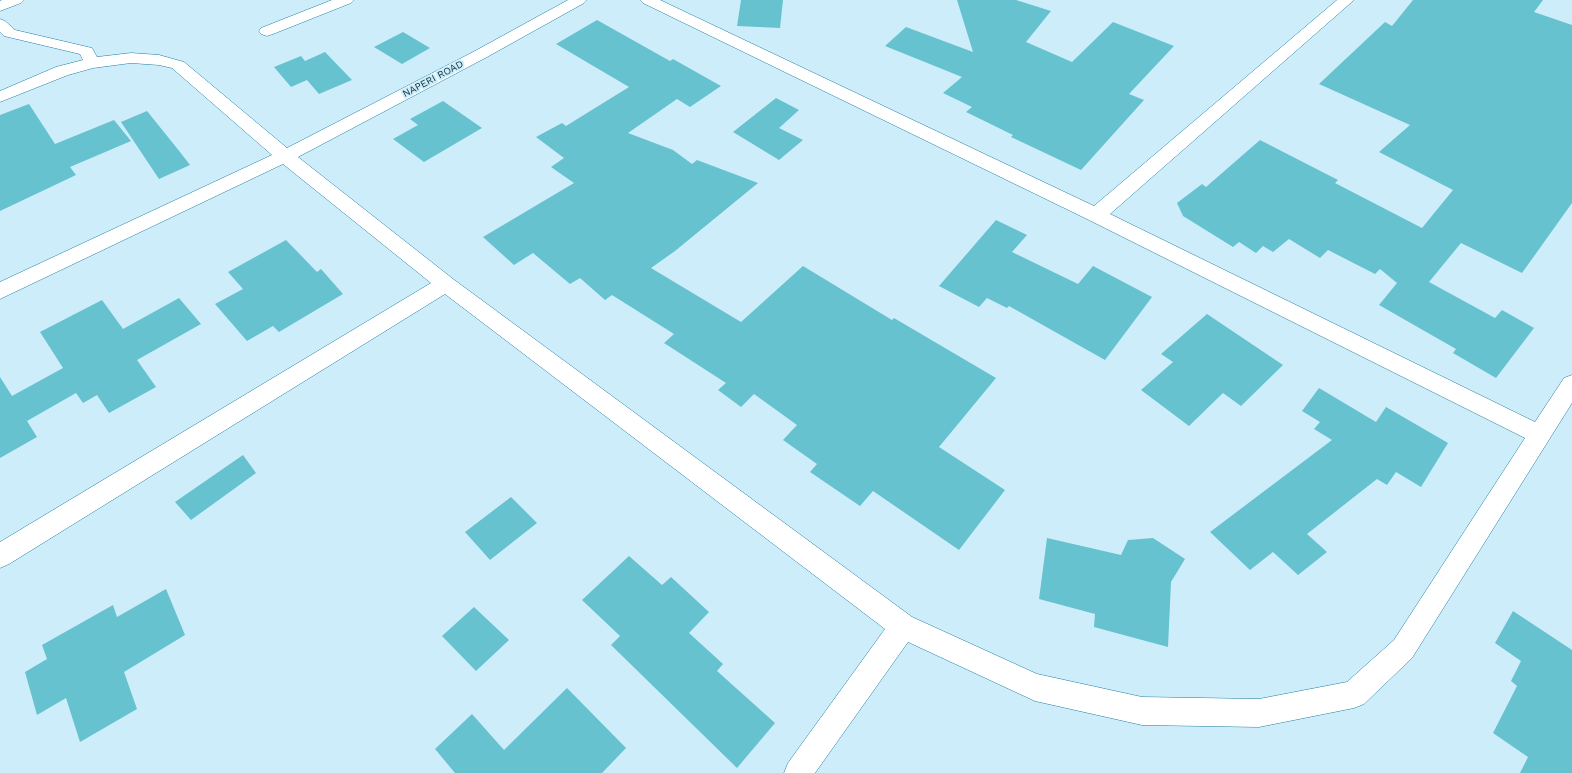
<!DOCTYPE html>
<style>
body{margin:0}
canvas{display:block;background:#cdedfb}
</style>
<canvas width="1572" height="773"></canvas>
<script>
const context = document.querySelector('canvas').getContext('2d');
context.lineJoin = 'round';
function fillPath(path, color) { context.fillStyle = color; context.fill(path, 'evenodd'); }
const poly = rows => new Path2D(rows.map(r => 'M' + r).join(''));
function stroke(path, color, width, dash) { context.strokeStyle = color; context.lineWidth = width; context.lineCap = dash ? 'butt' : 'round'; context.setLineDash(dash || []); context.stroke(path); }
function label(font, color, halo, rows, align = 'center') {
  context.font = font + ' "Work Sans",sans-serif'; context.lineWidth = 4; context.setLineDash([]); context.textBaseline = 'middle'; context.strokeStyle = halo; context.fillStyle = color; for (const [text, x, y, turn = 0] of rows) {
    context.save(); context.translate(x, y); context.rotate((+turn || 0) * Math.PI / 180); context.textAlign = isNaN(turn) ? turn : align; if (halo) context.strokeText(text, 0, 0); context.fillText(text, 0, 0); context.restore();
  }
}
const building = poly([
 [741,0,783,0,780,28,737,26],
 [957,0,1016,0,1051,11,1026,42,1072,62,1113,22,1174,46,1129,94,1144,100,1081,170,1011,137,1013,135,966,112,972,107,943,93,962,77,885,46,906,27,973,52],
 [1413,0,1543,0,1534,12,1572,25,1572,203,1522,273,1461,243,1429,282,1495,318,1502,310,1534,328,1496,378,1453,353,1456,349,1379,305,1397,283,1380,269,1375,274,1328,250,1320,258,1289,239,1273,252,1263,246,1256,253,1239,242,1233,247,1183,216,1177,203,1202,184,1206,187,1260,140,1338,180,1335,183,1422,228,1453,190,1379,152,1410,125,1319,84,1385,22,1392,26],
 [597,20,670,61,673,59,721,86,690,107,677,99,628,133,673,150,692,164,697,160,758,183,675,251,651,268,741,322,803,266,892,320,894,318,996,378,939,447,1005,490,959,550,873,491,860,506,810,472,817,464,783,440,797,425,754,394,741,407,718,390,726,383,664,343,674,334,612,295,605,300,580,278,570,284,533,253,514,265,483,237,574,183,551,167,564,158,536,137,562,123,566,126,629,87,556,44],
 [403,32,430,48,402,64,374,47],
 [325,52,352,80,319,94,307,80,291,87,274,67,301,56,305,61],
 [776,98,799,110,779,128,803,140,779,160,733,132],
 [443,101,482,128,424,162,393,139,418,125,410,119],
 [29,104,55,144,114,120,131,141,70,167,76,175,0,211,0,115],
 [147,111,180,152,190,165,159,179,121,122],
 [996,220,1027,235,1012,252,1078,284,1093,266,1152,297,1105,360,1009,306,1007,308,987,298,979,307,939,286],
 [286,240,317,272,321,269,343,294,279,332,273,326,247,341,215,304,243,289,228,272],
 [179,298,201,324,137,360,156,387,109,413,97,395,83,403,76,393,27,421,37,437,0,458,0,377,12,396,63,368,40,332,102,300,123,329],
 [1207,314,1283,365,1241,406,1223,393,1189,426,1141,390,1173,362,1161,354],
 [1319,388,1376,422,1386,407,1448,443,1421,487,1396,472,1387,485,1377,479,1307,534,1327,552,1298,575,1273,552,1250,570,1210,532,1332,440,1314,429,1320,422,1302,411],
 [243,455,256,473,191,520,175,502],
 [511,497,537,523,490,560,465,532],
 [1047,538,1121,555,1128,540,1153,538,1185,559,1171,582,1168,647,1094,627,1095,614,1039,599],
 [629,556,662,585,671,577,709,612,689,633,723,664,717,671,775,723,737,768,611,645,620,636,582,600],
 [166,589,185,635,124,672,137,709,80,742,66,698,37,715,25,672,47,659,42,645,113,605,117,617],
 [474,607,509,640,476,671,442,636],
 [1513,611,1572,650,1572,773,1520,773,1528,757,1493,733,1517,686,1511,681,1521,661,1495,643],
 [567,688,626,748,602,773,455,773,435,749,472,714,504,750]
]);
const minor = poly([
 [2,0,24,0,21,3,0,11,0,1,2,0],
 [332,0,354,0,351,3,273,34,267,36,261,34,259,31,261,28,332,0],
 [568,0,587,0,584,3,487,57,298,157,453,279,912,617,1037,674,1142,697,1259,699,1347,682,1394,640,1525,438,1089,220,643,3,640,0,660,0,1094,206,1337,0,1354,0,1110,214,1535,422,1564,378,1572,375,1572,403,1412,658,1364,704,1354,708,1259,727,1142,725,1035,701,908,642,815,773,784,773,788,763,885,629,445,294,9,564,0,568,0,542,431,283,283,164,0,299,0,282,272,155,172,68,159,65,131,63,93,68,68,75,0,102,0,91,56,67,83,60,80,54,4,36,0,32,0,19,5,21,15,30,92,48,97,57,131,53,159,55,184,62,287,148,475,51,568,0]
]);
const farStreetnames = [
 ["NAPERI ROAD",433,79,-28]
];
fillPath(building, '#66c2ce');
stroke(minor, '#207e9f', 1);
fillPath(minor, '#fff');
label('10px', '#0d3240', '#cdedfb', farStreetnames);
</script>
